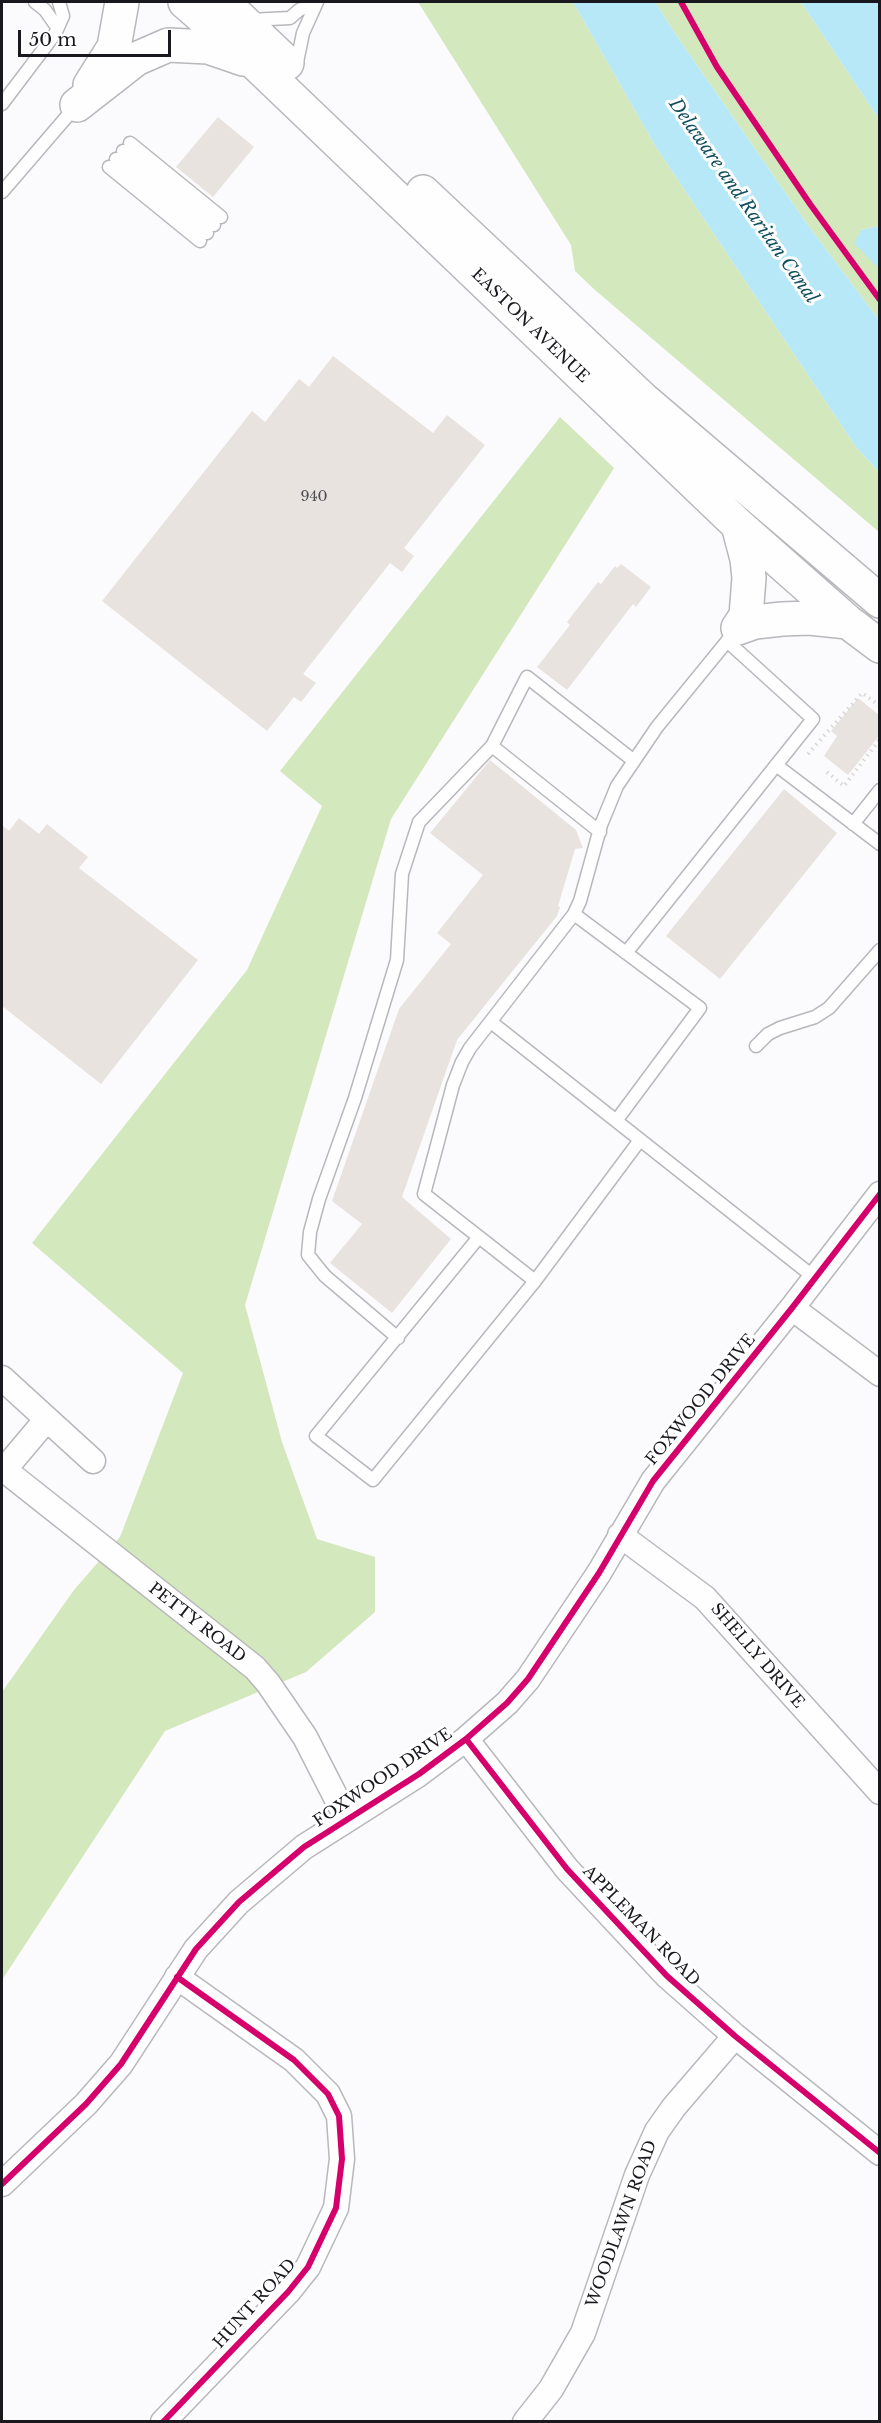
<!DOCTYPE html>
<style>
body{margin:0}
#map{position:relative;width:881px;height:2423px;overflow:hidden;background:#fbfafc;font-family:"Libre Baskerville",serif}
canvas{display:block}
.frame{position:absolute;inset:0;border:3px solid #19181e;pointer-events:none}
.scale{position:absolute;left:18px;top:30px;width:153px;height:27px;box-sizing:border-box;border:3px solid #19181e;border-top:0;padding-left:8px;font-size:18px;line-height:21px;white-space:nowrap;color:#19181e;-webkit-text-stroke:4px #fff;paint-order:stroke}
</style>
<div id="map">
<canvas width="881" height="2423"></canvas>
<div class="frame"></div>
<div class="scale">50 m</div>
</div>
<script>
const context = document.querySelector('canvas').getContext('2d');
context.lineJoin = 'round';
function fillPath(path, color) { context.fillStyle = color; context.fill(path, 'evenodd'); }
const poly = rows => new Path2D(rows.map(r => 'M' + r).join(''));
function stroke(path, color, width, dash) { context.strokeStyle = color; context.lineWidth = width; context.lineCap = dash ? 'butt' : 'round'; context.setLineDash(dash || []); context.stroke(path); }
function label(font, color, halo, rows, align = 'center') {
  context.font = font + ' "Libre Baskerville",serif'; context.lineWidth = 6; context.setLineDash([]); context.textBaseline = 'middle'; context.strokeStyle = halo; context.fillStyle = color; for (const [text, x, y, turn = 0] of rows) {
    context.save(); context.translate(x, y); context.rotate((+turn || 0) * Math.PI / 180); context.textAlign = isNaN(turn) ? turn : align; if (halo) context.strokeText(text, 0, 0); context.fillText(text, 0, 0); context.restore();
  }
}
const green = poly([
 [418,2,573,2,656,147,856,447,879,472,879,532,595,290,575,271,571,245],
 [655,2,801,2,879,119,879,226,861,230,879,269,879,320,807,224,674,32],
 [560,417,614,468,391,819,245,1305,282,1442,317,1539,375,1557,375,1612,306,1672,165,1731,2,1980,2,1692,74,1590,120,1537,183,1373,32,1243,247,970,322,806,280,771]
]);
const water = poly([
 [573,2,655,2,674,32,807,224,879,320,879,472,856,447,656,147],
 [801,2,879,2,879,119],
 [879,226,880,269,879,269,854,243,861,230]
]);
const building = poly([
 [218,117,254,147,213,197,176,167],
 [333,356,433,433,447,415,485,445,404,548,414,556,402,572,390,563,303,674,316,683,301,702,294,697,267,731,102,601,252,411,265,422,299,379,309,387],
 [621,564,651,587,636,607,633,604,567,690,537,667,570,625,567,622,598,582,601,584,615,566,617,568],
 [858,698,879,715,879,736,848,775,824,756,837,736,831,731],
 [490,760,576,830,583,848,575,849,558,906,560,907,557,916,457,1040,402,1197,451,1239,392,1313,330,1263,362,1224,332,1201,399,1009,451,944,437,933,483,875,430,833],
 [784,789,837,833,720,979,666,936],
 [19,818,39,834,47,824,88,857,79,868,198,960,101,1084,2,1006,2,825,9,831]
]);
const path = poly([
 [808,754,862,693,880,706],
 [827,772,844,786,880,739]
]);
const service = poly([
 [35,2,45,10,57,27],
 [249,20,290,18,299,10,317,2],
 [296,67,303,33,317,2],
 [2,104,55,34,63,16,59,2],
 [130,143,221,217],
 [123,151,214,225],
 [116,159,207,233],
 [109,167,200,241],
 [2,192,76,106],
 [492,746,600,832],
 [776,765,880,844],
 [853,824,880,790],
 [574,914,700,1008,616,1121],
 [626,953,813,719,727,641],
 [491,1022,815,1278],
 [756,1046,768,1034,780,1028,815,1017,829,1008,880,950],
 [479,1237,316,1436,373,1480,535,1281,479,1237,424,1194,453,1085,462,1062,470,1048,574,914,580,901,601,825,617,786,657,727,737,629],
 [535,1281,640,1140],
 [398,1338,325,1276,308,1255,310,1232,319,1199,355,1098,397,960,402,874,419,822,492,746,527,677,634,761]
]);
const minor = poly([
 [792,1308,880,1374],
 [2,1378,93,1461],
 [2,1468,255,1668,268,1683,305,1737,347,1819],
 [4,1470,47,1419],
 [620,1535,705,1598,880,1792],
 [466,1739,567,1869,667,1976,735,2036,880,2153],
 [2,2184,86,2104,121,2064,196,1949,239,1902,304,1847,419,1774,466,1739,507,1703,528,1679,599,1573,653,1481,792,1308,880,1194],
 [163,2422,288,2292,308,2267,336,2208,342,2159,339,2116,328,2094,294,2060,177,1977],
 [525,2422,551,2389,583,2333,637,2175,657,2131,674,2107,735,2036]
]);
const primary = poly([
 [185,2,254,62,738,525,848,622,880,646],
 [223,2,287,63],
 [90,85,114,47,122,2],
 [77,105,136,59,168,45,208,47,243,59],
 [423,192,644,400,880,601],
 [738,525,747,559,749,578,746,616,738,628],
 [738,628,755,622,782,619,809,618,848,622]
]);
const cycleway = poly([
 [681,2,717,67,810,204,880,300],
 [466,1739,567,1869,667,1976,735,2036,880,2153],
 [2,2184,86,2104,121,2064,196,1949,239,1902,304,1847,419,1774,466,1739,507,1703,528,1679,599,1573,653,1481,792,1308,880,1194],
 [163,2422,288,2292,308,2267,336,2208,342,2159,339,2116,328,2094,294,2060,177,1977]
]);
const numberNames = [
 ["940",314,497]
];
const streetNames = [
 ["EASTON AVENUE",530,326,44],
 ["FOXWOOD DRIVE",701,1400,-51],
 ["PETTY ROAD",197,1623,38],
 ["SHELLY DRIVE",757,1656,49],
 ["FOXWOOD DRIVE",383,1778,-34],
 ["APPLEMAN ROAD",641,1926,46],
 ["WOODLAWN ROAD",622,2224,-70],
 ["HUNT ROAD",255,2304,-48]
];
const waterNames = [
 ["Delaware and Raritan Canal",743,201,55]
];
fillPath(green, '#d3e8bd');
fillPath(water, '#b6e8f7');
fillPath(building, '#e9e3df');
stroke(service, '#b8b7bb', 15);
stroke(minor, '#b8b7bb', 27);
stroke(primary, '#b8b7bb', 36);
stroke(path, '#d8d8d8', 4, [1.5, 4.5]);
stroke(service, '#fefeff', 12);
stroke(minor, '#fefeff', 24);
stroke(primary, '#fefeff', 33);
stroke(cycleway, '#d6006c', 6);
label('14px', '#4f4d50', null, numberNames);
label('16px', '#19181e', '#fff', streetNames);
label('italic 18px', '#124e5c', '#fff', waterNames);
</script>
